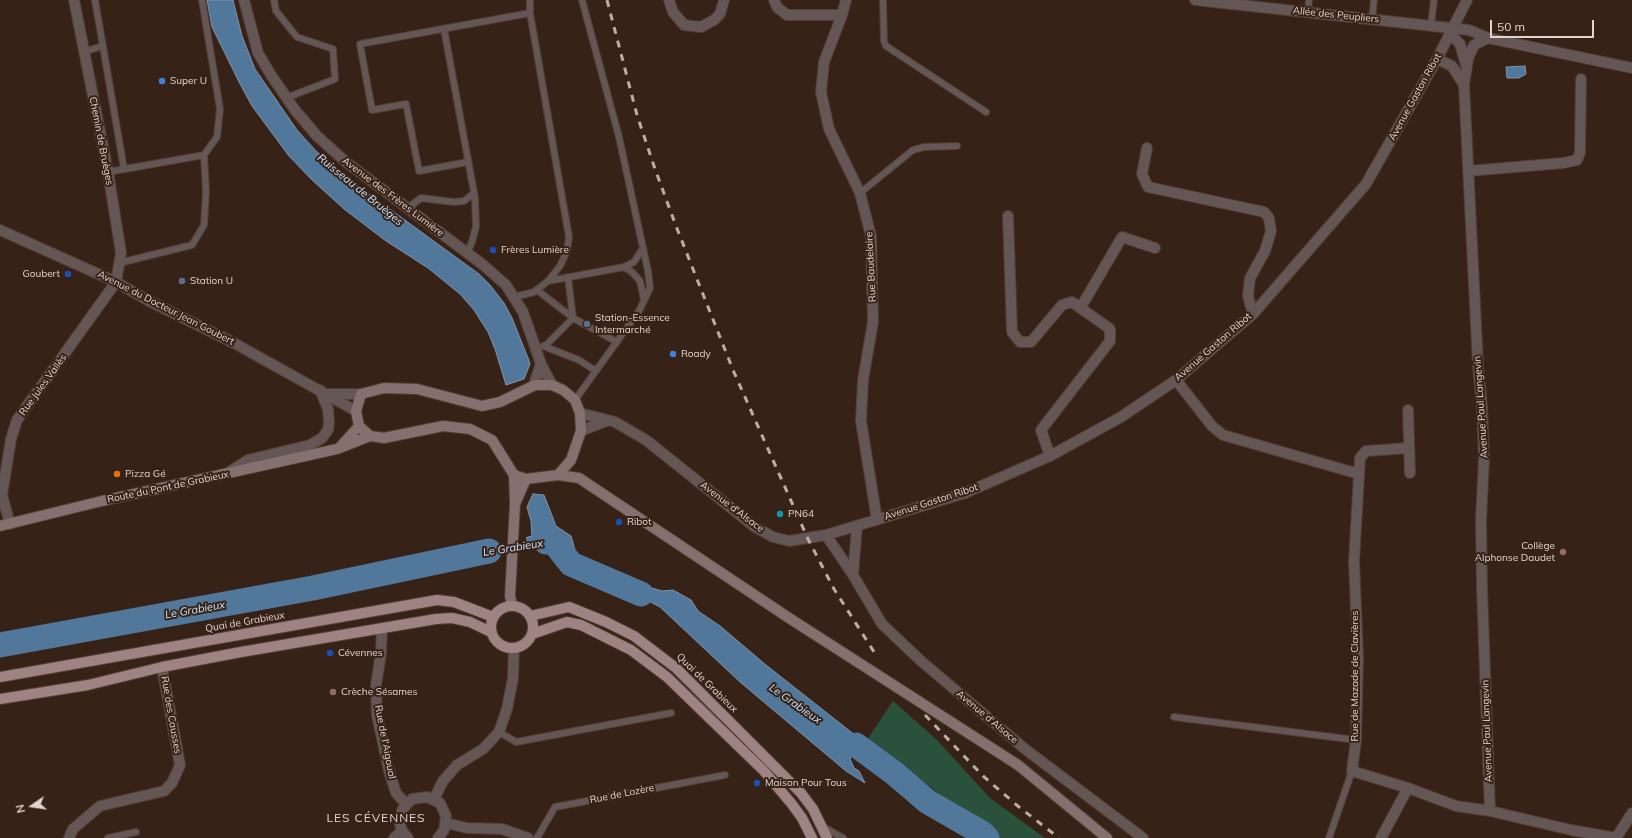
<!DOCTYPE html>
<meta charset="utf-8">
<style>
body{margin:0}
#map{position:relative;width:1632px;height:838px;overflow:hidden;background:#372217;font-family:Mulish,sans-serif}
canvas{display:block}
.north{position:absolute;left:12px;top:786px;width:40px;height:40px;-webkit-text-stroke:3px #372217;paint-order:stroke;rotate:257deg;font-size:11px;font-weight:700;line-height:16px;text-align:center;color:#e3d4cd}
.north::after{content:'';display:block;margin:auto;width:14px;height:18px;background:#e3d4cd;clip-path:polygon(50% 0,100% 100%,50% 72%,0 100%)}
.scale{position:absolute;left:1490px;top:20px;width:104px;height:18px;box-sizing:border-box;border:2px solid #e3d4cd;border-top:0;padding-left:5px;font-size:12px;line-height:14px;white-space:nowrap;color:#e3d4cd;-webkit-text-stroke:3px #372217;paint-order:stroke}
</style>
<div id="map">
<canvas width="1632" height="838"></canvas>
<div class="north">N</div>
<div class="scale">50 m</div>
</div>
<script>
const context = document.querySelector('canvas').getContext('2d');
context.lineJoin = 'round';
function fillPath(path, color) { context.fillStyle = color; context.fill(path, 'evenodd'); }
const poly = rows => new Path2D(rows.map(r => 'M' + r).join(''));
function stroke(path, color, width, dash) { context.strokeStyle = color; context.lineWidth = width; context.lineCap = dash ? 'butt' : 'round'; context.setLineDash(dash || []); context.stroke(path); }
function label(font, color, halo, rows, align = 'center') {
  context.font = font + ' Mulish,sans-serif'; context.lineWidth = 4; context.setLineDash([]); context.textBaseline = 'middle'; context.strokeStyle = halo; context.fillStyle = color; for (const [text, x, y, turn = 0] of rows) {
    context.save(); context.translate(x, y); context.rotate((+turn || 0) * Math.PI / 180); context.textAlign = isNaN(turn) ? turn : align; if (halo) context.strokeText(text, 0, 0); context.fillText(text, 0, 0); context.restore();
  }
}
const green = poly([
 [893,701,937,740,990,798,1045,838,987,838,931,787,865,743]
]);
const water = poly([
 [207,0,233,0,242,36,255,69,297,130,316,151,354,183,479,274,490,285,504,303,512,318,528,358,530,364,524,379,506,385,495,349,488,332,474,310,460,294,428,268,386,241,344,209,311,179,289,156,252,106,239,82,212,27,207,0],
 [1525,66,1526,74,1519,78,1507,78,1506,67,1525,66],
 [533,494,544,495,556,526,571,536,575,550,569,555,569,562,558,558,555,551,548,544,537,545,488,559,475,557,451,559,449,553,452,550,495,546,532,536,531,521,527,507,533,494],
 [610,581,645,586,662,591,673,590,691,600,698,611,720,626,766,665,865,743,884,765,860,755,852,755,850,759,854,768,859,771,865,783,846,771,740,682,660,607,610,581]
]);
const pier = poly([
 [526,535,526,551,498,559,499,543]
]);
const river = poly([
 [546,542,553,541,571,564,641,594],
 [0,645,313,588,489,551],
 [856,745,894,773,928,802,982,833,987,838]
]);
const service = poly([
 [95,0,124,169],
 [202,0,220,109,217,137,204,155],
 [274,0,276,11,297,37,333,49,335,79,286,98],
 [883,0,884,41,886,46,986,112],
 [1308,12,1309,0],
 [1372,19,1374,0],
 [1431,25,1434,0],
 [444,29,475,198,476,226,472,242,467,253],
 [83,52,103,46],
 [468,162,419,171,406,104,372,110,360,44,530,13],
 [108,172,204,155,206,192,204,225,192,245,119,263],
 [860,193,913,150,924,147,957,146],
 [408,208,421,198,454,202,464,201,474,193],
 [624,267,632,272,640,281,644,300],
 [548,281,624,267,634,262,643,248],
 [537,290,573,318,617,342],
 [514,297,534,292,548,281,560,266,567,251,569,237,530,13,530,0],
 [543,346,579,360,596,371],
 [545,346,573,318,568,277],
 [575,400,639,311,650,288,648,271,619,137,582,0],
 [1174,717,1356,740],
 [499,732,516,742,671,713],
 [822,826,843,838],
 [108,838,136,832],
 [537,838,555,807,725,775],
 [1329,838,1352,771]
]);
const minor = poly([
 [669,0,673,12,684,25,701,27,714,20,720,14,724,0],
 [774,0,777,7,787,15,842,15],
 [846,0,842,15,824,62,821,92,829,129,860,193,871,236,873,322,863,380,861,421,877,520],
 [1195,0,1469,30,1488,38,1632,68],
 [1450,34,1460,44,1466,65],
 [1488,38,1474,45,1468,59,1464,85,1478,365,1482,407,1484,458,1481,520,1482,589,1490,811],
 [1437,59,1452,66,1464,85],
 [1147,148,1142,174,1148,187,1264,212,1269,218,1271,231,1265,251,1250,278,1248,296,1253,314],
 [1468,171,1563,163,1577,160,1580,153,1581,79],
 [1008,216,1012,332,1020,342,1031,342,1062,305,1072,302,1110,329,1110,341,1041,430,1050,456],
 [1081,307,1122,237,1155,248],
 [1176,380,1212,426,1223,435,1359,474],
 [535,385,535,381,541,364],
 [1408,410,1410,473],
 [1409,448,1366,451,1360,458,1354,561,1358,657,1356,740,1352,771,1408,788,1456,806,1490,811,1571,830,1616,838],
 [10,524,2,495,11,439,17,420,116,282,121,253,108,172,74,0],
 [382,628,381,653,376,685,377,715,389,771,396,793,406,804],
 [434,799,443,781,457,765,483,749,499,732,507,709,513,678,514,648],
 [446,823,467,828,502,829,528,838],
 [69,838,73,829,100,806,164,791,172,783,180,765,162,667],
 [394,838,402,831],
 [408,838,402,831,400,824,402,810,412,799,427,797,440,803,446,816,444,830,438,838],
 [1381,838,1408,788],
 [1616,838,1632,813]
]);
const tertiary = poly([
 [244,0,258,53,271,75,295,110,317,136,346,162,482,264,506,285,523,312,541,364,552,385],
 [0,230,116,282,149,301,234,343,356,411],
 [328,394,361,394],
 [580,413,615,422,646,440,755,527,773,537,789,541,826,535,965,493,1050,456,1121,417,1176,380,1253,314,1366,184,1437,59,1467,0],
 [581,431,606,421],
 [229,472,248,460,310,445,322,438,328,430,329,422,328,409,320,390],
 [826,535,853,575,882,624,921,661,1025,749,1143,838],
 [853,575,857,526]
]);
const secondary = poly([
 [340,447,359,426],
 [558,475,571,460,581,431,580,413,575,400,563,390,552,385,535,385,500,402,482,406,417,389,384,388,361,394,356,411,359,426,370,436,384,438,443,426,470,429,492,440,514,475,526,479,558,475,579,478,789,618,1018,765,1107,838],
 [515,504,526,479],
 [0,526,102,501,337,449,370,436],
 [512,605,510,596,515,504,514,475]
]);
const primary = poly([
 '491 627a21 21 0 1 1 42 0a21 21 0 1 1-42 0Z',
 [530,616,569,607,606,622,634,636,676,668,801,793,813,809,827,838],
 [532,634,567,622,581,625,631,650,667,677,764,771,791,803,802,818,812,838],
 [0,677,437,600,454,602,493,617],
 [0,699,88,685,162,667,241,652,436,619,452,618,470,622,491,632]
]);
const rail = poly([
 [607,0,637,115,655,169,676,226,733,370,808,539,834,589,876,655],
 [925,715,983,776,1019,807,1059,838]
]);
const markers = [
 [162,81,4,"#3f7fe0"],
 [493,250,4,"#1a4fb4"],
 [68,274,4,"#1a4fb4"],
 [182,281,4,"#5c6f8a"],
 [587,324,4,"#5c6f8a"],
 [673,354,4,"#3f7fe0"],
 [117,474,4,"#e8710a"],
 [780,514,4,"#0f9aa8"],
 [619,522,4,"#1a4fb4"],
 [1563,552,4,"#8d6e63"],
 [330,653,4,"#1a4fb4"],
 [333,692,4,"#8d6e63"],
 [757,783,4,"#1a4fb4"]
];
const streetNames = [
 ["Allée des Peupliers",1336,15,6],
 ["Avenue Gaston Ribot",1415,97,-61],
 ["Chemin de Bruèges",101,141,79],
 ["Avenue des Frères Lumière",393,197,37],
 ["Rue Baudelaire",871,267,-93],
 ["Avenue du Docteur Jean Goubert",166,308,27],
 ["Avenue Gaston Ribot",1213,347,-41],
 ["Rue Jules Vallès",43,385,-54],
 ["Avenue Paul Langevin",1481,407,-94],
 ["Route du Pont de Grabieux",168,487,-12],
 ["Avenue Gaston Ribot",931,502,-18],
 ["Avenue d'Alsace",732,507,37],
 ["Quai de Grabieux",245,622,-10],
 ["Rue de Mazade de Clavières",1355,676,-90],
 ["Quai de Grabieux",707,683,44],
 ["Rue des Causses",171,715,80],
 ["Avenue d'Alsace",987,717,40],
 ["Avenue Paul Langevin",1487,731,-92],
 ["Rue de l'Aigoual",385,742,79],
 ["Rue de Lozère",622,794,-11]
];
const poiNames = [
 ["Super U",170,81],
 ["Frères Lumière",501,250],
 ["Goubert",60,274,"right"],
 ["Station U",190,281],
 ["Station-Essence",595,318],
 ["Intermarché",595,330],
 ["Roady",681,354],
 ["Pizza Gé",125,474],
 ["PN64",788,514],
 ["Ribot",627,522],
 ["Collège",1555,546,"right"],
 ["Alphonse Daudet",1555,558,"right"],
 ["Cévennes",338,653],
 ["Crèche Sésames",341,692],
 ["Maison Pour Tous",765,783]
];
const waterNames = [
 ["Ruisseau de Bruèges",360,190,39],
 ["Le Grabieux",513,548,-9],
 ["Le Grabieux",195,610,-10],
 ["Le Grabieux",795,704,35]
];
const quarterNames = [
 ["LES CÉVENNES",376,818]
];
fillPath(green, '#29513c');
fillPath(water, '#51779b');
stroke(water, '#7d93aa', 1);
fillPath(pier, '#372217');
stroke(river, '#51779b', 25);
stroke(service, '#533e34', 8);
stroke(minor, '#533e34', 12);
stroke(tertiary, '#533e34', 12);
stroke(secondary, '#533e34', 12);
stroke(primary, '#533e34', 12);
stroke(service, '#635655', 6);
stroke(minor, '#635655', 10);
stroke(tertiary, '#635655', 10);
stroke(secondary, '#84706e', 10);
stroke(primary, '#9e8382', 10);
stroke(rail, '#bdada5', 3, [7, 7]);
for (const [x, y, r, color] of markers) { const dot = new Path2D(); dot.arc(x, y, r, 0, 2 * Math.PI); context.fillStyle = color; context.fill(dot); stroke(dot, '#372217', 1.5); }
label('10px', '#e3d4cd', '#372217', streetNames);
label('10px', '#e3d4cd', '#372217', poiNames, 'left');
label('italic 11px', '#cbe2f9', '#372217', waterNames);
context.letterSpacing = '1px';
label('12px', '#e3d4cd', '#372217', quarterNames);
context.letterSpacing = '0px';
</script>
